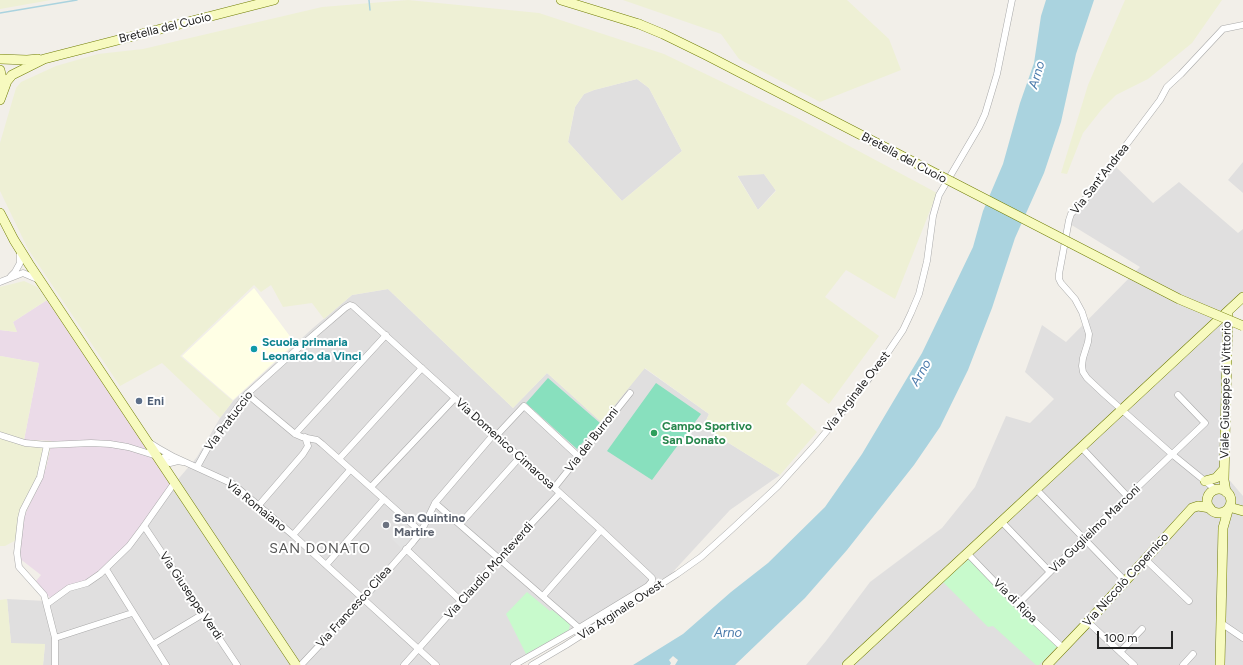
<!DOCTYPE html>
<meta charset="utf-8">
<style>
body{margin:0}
#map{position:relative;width:1243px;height:665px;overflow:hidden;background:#f2efe9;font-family:Figtree,sans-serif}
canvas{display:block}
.scale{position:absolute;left:1097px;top:631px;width:76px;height:18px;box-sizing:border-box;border:2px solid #222;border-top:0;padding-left:5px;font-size:12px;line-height:14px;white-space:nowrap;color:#222;-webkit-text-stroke:3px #fff;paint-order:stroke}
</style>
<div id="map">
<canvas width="1243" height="665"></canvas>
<div class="scale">100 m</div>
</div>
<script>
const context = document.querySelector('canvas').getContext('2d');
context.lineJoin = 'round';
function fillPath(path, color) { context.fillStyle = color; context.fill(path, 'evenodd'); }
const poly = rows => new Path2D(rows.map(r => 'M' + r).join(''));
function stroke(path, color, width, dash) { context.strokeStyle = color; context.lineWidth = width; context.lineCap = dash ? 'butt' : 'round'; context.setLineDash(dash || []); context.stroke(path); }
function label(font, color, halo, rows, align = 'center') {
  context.font = font + ' Figtree,sans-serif'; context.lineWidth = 4; context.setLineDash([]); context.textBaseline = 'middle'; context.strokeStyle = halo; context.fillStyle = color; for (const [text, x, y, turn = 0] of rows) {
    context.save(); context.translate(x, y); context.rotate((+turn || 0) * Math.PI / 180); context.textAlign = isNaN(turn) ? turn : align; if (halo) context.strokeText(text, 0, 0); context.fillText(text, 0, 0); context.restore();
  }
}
const residential = poly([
 [637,79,649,88,682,151,622,201,568,142,575,107,584,94,594,90],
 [1243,162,1243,193,1228,180],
 [1112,163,1153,203,1179,182,1238,233,1243,229,1243,294,1226,310,1220,469,1243,496,1243,665,806,665,826,641,870,582,942,528,975,487,1006,416,1030,423,1054,399,1025,372,1042,325,1066,342,1140,267,1070,224,1074,211],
 [764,174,776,190,758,210,737,175],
 [388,289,513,408,547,373,601,421,644,368,709,414,703,427,780,475,730,510,671,574,518,665,43,665,45,644,11,644,7,599,46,601,63,590,163,497,197,457,220,418,233,401,313,328,352,295]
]);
const industrial = poly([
 [47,300,172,486,128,543,97,573,83,582,63,590,50,598,36,581,41,575,19,558,23,518,38,487,46,467,52,441,24,440,39,363,0,356,0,330,17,332,13,322]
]);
const education = poly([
 [254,288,295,343,233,400,182,356]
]);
const farmland = poly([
 [0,0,51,0,0,9],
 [408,0,539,13,664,54,797,118,937,193,895,299,846,270,825,297,879,336,829,404,802,383,786,404,817,432,780,475,703,427,709,414,645,368,601,422,547,373,513,408,388,289,352,295,324,319,312,303,283,307,271,285,261,292,254,285,180,356,233,401,220,418,162,363,120,386,28,249,0,191,0,143,16,88,21,82,56,66,98,54,143,49,322,7],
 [637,79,649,88,682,151,622,201,568,142,575,107,584,94,594,90],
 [764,174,776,191,758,210,737,176],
 [623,0,847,0,889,39,901,70,820,102,739,59,721,34],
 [1125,0,1222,0,1192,43,1148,79,1116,95,1102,109,1083,133,1067,174,1061,173,1088,85],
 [24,281,37,287,47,300,13,322,17,332,0,330,0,287],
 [0,356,39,363,24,440,52,441,46,467,38,487,23,518,20,538,5,546,0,546],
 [7,599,11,643,45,644,43,665,0,665,0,600]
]);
const park = poly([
 [969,559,1057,647,1039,665,1036,665,993,626,988,627,943,582],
 [527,592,550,611,552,610,570,624,569,630,526,654,506,614]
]);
const pitch = poly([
 [548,378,600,423,577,449,526,403],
 [656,383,701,414,652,480,607,451]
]);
const parking = poly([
 [404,524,414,535,402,549,391,538]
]);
const water = poly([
 [1046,0,1094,0,1076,54,1061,122,1044,173,1015,238,992,308,968,370,940,427,914,465,847,550,805,598,735,665,675,665,678,660,673,656,669,660,671,663,670,665,633,665,683,634,731,592,768,563,825,507,862,454,922,353,973,247,983,211,1003,164,1020,103,1034,63,1041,16]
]);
const stream = poly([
 [369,0,370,10],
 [0,13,77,0]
]);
const street = poly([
 [11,276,15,272,20,263,20,252],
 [0,282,23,273,37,279],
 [247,394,295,434,302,437,317,440,322,444,421,532],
 [295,434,386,335],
 [0,435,25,443,47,445,91,443,110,444,128,447,157,456],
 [496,436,524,406,579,457],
 [150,443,158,448,174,457,233,484,293,535,436,665],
 [47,445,40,477,23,510,21,518,17,553,19,567,44,595,55,638,55,665],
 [1081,447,1128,497],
 [173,457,166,456,163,458,161,461,170,463,178,461,183,462],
 [339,459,422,368],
 [197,467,207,449,247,394,287,358,345,308,350,305,353,306,601,530,652,578,652,581,648,586,579,628,514,665],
 [371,487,455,398],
 [554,488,630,393],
 [1036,489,1126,582],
 [1216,490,1173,455,1104,394,1087,378,1083,372,1082,366,1083,358,1088,342,1089,334,1082,312,1075,299,1061,283,1059,279,1059,274,1069,220,1071,214,1087,197,1160,100,1167,87,1181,74,1223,29,1243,25],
 [435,503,579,628],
 [259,505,303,454,308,446,305,437],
 [1001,521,1050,572],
 [460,524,520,457],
 [144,526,237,665],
 [293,535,350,470],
 [406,549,461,601],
 [968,554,1017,605,1063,648],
 [1145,559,1189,601],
 [326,565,384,499],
 [106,569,166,665],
 [543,596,601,530],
 [47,604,69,588,87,583,100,574,129,546,144,526,175,482],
 [1017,605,1084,538,1205,423,1178,395],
 [1088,622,1134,665],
 [1221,623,1243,638],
 [55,638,132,613],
 [153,644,203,614],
 [1120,652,1142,629],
 [301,665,363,599,413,542,421,532,435,503,494,434],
 [404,665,499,558,560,493],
 [532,665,566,645,677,574,701,557,732,529,778,486,816,444,850,403,880,364,903,330,911,313,919,294,927,261,933,216,939,195,979,127,985,114,997,74,1012,0],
 [1183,665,1193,654]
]);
const secondary = poly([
 [561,0,639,24],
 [0,59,27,60,38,59],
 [0,70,2,79,3,89],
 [0,100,7,81,12,75,44,59,274,0],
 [0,213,14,240,29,264,296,665],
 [1205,481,1216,478,1224,469],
 '1207 501a12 12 0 1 1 24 0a12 12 0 1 1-24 0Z',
 [1226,492,1224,480,1228,313],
 [847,665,1243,297],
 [1047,665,1088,622,1192,508,1198,506,1210,508],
 [1220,665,1223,528,1229,507,1243,511]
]);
const secondaryBridge = poly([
 [639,24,663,34,706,55,1179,299,1243,326]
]);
const markers = [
 [254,349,4,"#0f9aa8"],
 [139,401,4,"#5c6f8a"],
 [654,433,4,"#2e9e5b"],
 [386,525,4,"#6b7280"]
];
const streetNames = [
 ["Bretella del Cuoio",165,28,-14],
 ["Bretella del Cuoio",904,158,28],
 ["Via Sant'Andrea",1100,179,-52],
 ["Viale Giuseppe di Vittorio",1226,390,-89],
 ["Via Arginale Ovest",857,392,-52],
 ["Via Pratuccio",229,421,-53],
 ["Via dei Burroni",592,440,-52],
 ["Via Domenico Cimarosa",505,444,42],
 ["Via Romaiano",256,506,39],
 ["Via Guglielmo Marconi",1095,529,-44],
 ["Via Claudio Monteverdi",489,571,-48],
 ["Via Niccolò Copernico",1126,580,-48],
 ["Via Giuseppe Verdi",191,596,56],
 ["Via di Ripa",1015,601,45],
 ["Via Francesco Cilea",354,607,-48],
 ["Via Arginale Ovest",621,610,-33]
];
const cultureNames = [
 ["Scuola primaria",262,342],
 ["Leonardo da Vinci",262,356]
];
const serviceNames = [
 ["Eni",147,401]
];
const leisureNames = [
 ["Campo Sportivo",662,426],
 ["San Donato",662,440]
];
const worshipNames = [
 ["San Quintino",394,518],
 ["Martire",394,532]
];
const waterNames = [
 ["Arno",1037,75,-74],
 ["Arno",921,373,-60],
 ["Arno",728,633]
];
const quarterNames = [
 ["SAN DONATO",320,549]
];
fillPath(residential, '#e0dfdf');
fillPath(industrial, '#ebdbe8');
fillPath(education, '#ffffe5');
fillPath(farmland, '#eef0d5');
fillPath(park, '#c8facc');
fillPath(pitch, '#88e0be');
fillPath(parking, '#e2e2e2');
fillPath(water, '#aad3df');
stroke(stream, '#aad3df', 1.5);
stroke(street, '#a9a9a9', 7);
stroke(secondary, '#707d05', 10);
stroke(street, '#fff', 6);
stroke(secondary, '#f7fabf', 9);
stroke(secondaryBridge, '#707d05', 10, []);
stroke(secondaryBridge, '#f7fabf', 9);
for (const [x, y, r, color] of markers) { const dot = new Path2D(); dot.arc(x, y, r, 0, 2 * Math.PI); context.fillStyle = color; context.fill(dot); stroke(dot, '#fff', 1.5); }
label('12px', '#222', '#fff', streetNames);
label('bold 12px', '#0d838f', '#fff', cultureNames, 'left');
label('bold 12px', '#4e5e75', '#fff', serviceNames, 'left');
label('bold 12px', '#27864d', '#fff', leisureNames, 'left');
label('bold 12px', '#5b616d', '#fff', worshipNames, 'left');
label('italic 13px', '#4a7aab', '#fff', waterNames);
context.letterSpacing = '1px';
label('14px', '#555', '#fff', quarterNames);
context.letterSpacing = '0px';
</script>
